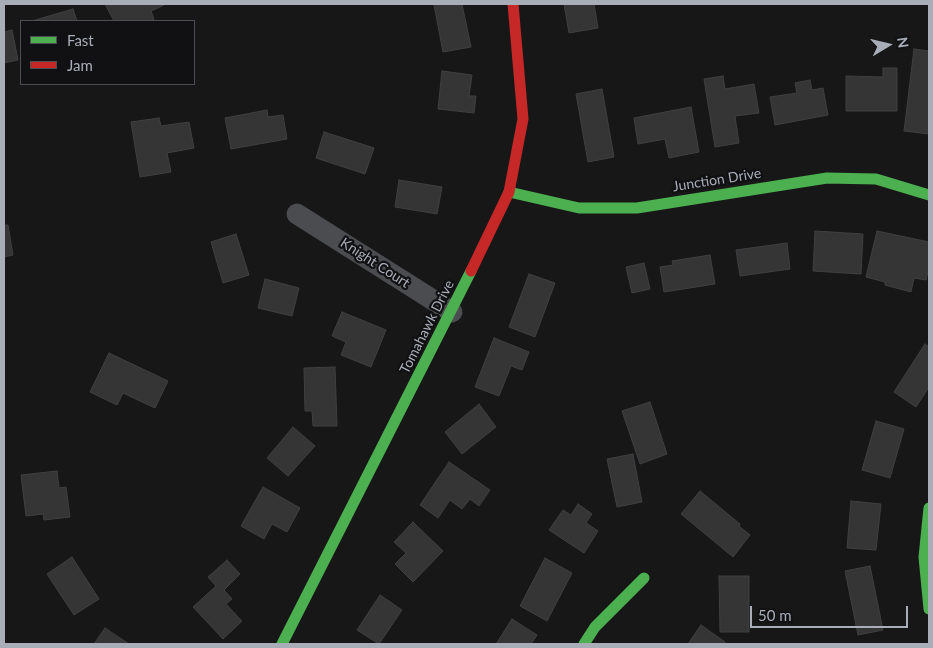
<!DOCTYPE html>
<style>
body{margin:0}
#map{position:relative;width:933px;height:648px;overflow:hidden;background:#171717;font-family:Lato,sans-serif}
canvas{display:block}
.frame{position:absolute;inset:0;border:5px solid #a8adb8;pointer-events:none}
.legend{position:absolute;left:20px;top:20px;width:175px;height:65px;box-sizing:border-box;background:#111113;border:1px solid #4d4f55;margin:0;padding:6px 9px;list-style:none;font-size:15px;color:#a8adb8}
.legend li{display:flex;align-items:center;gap:10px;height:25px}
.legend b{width:25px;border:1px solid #4d4f55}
.north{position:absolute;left:863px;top:20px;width:50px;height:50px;-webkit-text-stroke:4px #111113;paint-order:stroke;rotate:81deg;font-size:14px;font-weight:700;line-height:20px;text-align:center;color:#a8adb8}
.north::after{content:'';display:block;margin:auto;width:18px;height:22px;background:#a8adb8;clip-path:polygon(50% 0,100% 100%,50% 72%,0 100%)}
.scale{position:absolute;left:750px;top:606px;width:158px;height:22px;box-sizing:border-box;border:2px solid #a8adb8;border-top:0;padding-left:6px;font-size:15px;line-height:18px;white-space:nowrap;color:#a8adb8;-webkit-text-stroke:4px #111113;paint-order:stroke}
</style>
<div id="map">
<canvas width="933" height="648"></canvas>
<div class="frame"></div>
<ul class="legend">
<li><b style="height:6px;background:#4caf50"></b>Fast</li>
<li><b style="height:6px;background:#c62828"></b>Jam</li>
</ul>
<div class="north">N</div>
<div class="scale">50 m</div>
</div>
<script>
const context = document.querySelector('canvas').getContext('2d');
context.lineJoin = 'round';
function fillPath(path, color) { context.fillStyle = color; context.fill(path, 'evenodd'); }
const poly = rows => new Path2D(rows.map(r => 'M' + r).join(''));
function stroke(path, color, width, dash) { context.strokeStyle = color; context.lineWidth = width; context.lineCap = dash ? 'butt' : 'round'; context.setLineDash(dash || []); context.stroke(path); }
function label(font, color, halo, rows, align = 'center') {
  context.font = font + ' Lato,sans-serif'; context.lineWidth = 4.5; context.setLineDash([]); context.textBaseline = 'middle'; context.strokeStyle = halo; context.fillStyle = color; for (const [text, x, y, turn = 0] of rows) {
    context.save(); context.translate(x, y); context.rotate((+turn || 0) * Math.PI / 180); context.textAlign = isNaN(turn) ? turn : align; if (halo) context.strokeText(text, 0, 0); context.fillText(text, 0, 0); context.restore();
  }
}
const building = poly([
 [105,4,163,4,164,5,151,11,154,19,149,21,114,21,105,4],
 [441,4,462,4,471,47,443,52,434,5,441,4],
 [564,4,594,4,598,28,569,33,564,4],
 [73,9,77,21,32,21,73,9],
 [12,30,18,60,4,63,4,32,12,30],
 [914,49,929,51,929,134,904,131,914,49],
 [883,68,897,68,897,111,846,111,846,76,883,77,883,68],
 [442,71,472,75,469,96,476,96,474,113,438,109,442,71],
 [723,76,725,89,754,84,759,113,735,116,739,143,715,147,704,79,723,76],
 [810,80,812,90,823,88,828,115,775,125,770,97,797,93,795,83,810,80],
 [602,89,614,157,588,162,576,94,602,89],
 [691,107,699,152,669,158,665,139,638,144,634,118,691,107],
 [267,110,268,117,283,115,287,139,231,149,225,118,267,110],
 [159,118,161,126,189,122,194,148,167,153,171,172,140,177,131,122,159,118],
 [324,132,374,148,365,174,316,158,324,132],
 [399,180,442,187,437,214,395,207,399,180],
 [4,225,8,225,13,255,4,257,4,225],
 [815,231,863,234,861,274,813,271,815,231],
 [877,231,929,242,929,267,926,280,914,278,911,292,885,285,885,282,866,277,877,231],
 [236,234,249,275,223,283,211,242,236,234],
 [787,243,790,269,740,276,736,250,787,243],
 [710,255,715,284,664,292,660,267,673,265,672,261,710,255],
 [644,263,650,289,632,293,626,267,644,263],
 [529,274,555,283,535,337,509,327,529,274],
 [265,279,299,288,292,316,258,308,265,279],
 [342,312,386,330,371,367,341,355,346,342,332,336,342,312],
 [494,338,529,352,522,370,511,366,499,396,475,387,494,338],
 [925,344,929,347,929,387,916,407,894,392,925,344],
 [109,353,168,381,155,408,123,393,117,405,90,392,109,353],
 [335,367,337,426,313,426,312,411,305,411,304,368,335,367],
 [650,402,667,454,640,464,622,411,650,402],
 [479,404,496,427,462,454,445,432,479,404],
 [876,421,904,429,890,478,862,470,876,421],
 [293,427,315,446,288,476,267,458,293,427],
 [633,454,642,502,617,507,607,459,633,454],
 [449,462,490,490,479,506,470,499,462,509,450,500,438,518,420,505,449,462],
 [57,471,59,488,66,487,70,517,44,520,43,514,26,516,21,475,57,471],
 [263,487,300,508,287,532,272,524,264,539,241,526,263,487],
 [700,491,740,524,739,526,750,535,733,557,681,514,700,491],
 [851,501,881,504,876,550,847,548,851,501],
 [578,504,592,514,586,523,598,531,584,553,549,530,563,510,571,515,578,504],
 [413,522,443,551,413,582,395,564,406,553,394,542,413,522],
 [72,557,99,599,74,615,47,574,72,557],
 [545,558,572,573,547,621,520,606,545,558],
 [227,560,240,574,224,590,232,599,226,604,242,621,223,639,193,607,216,586,208,577,227,560],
 [870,566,883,630,858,635,845,571,870,566],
 [719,576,749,576,749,632,720,632,719,576],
 [380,595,402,610,379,644,357,630,380,595],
 [512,619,537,635,531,644,496,644,512,619],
 [701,625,725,642,724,644,688,644,701,625],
 [105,628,129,644,94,644,105,628]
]);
const street = poly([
 [297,214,452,312]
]);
const fast = poly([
 [509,192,579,208,637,208,827,178,876,179,929,195],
 [929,508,924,557,929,609],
 [282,644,471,271],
 [584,644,595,627,644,578]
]);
const jam = poly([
 [471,271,509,192,523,119,513,4]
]);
const streetNames = [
 ["Junction Drive",717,180,-9],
 ["Knight Court",375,263,33],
 ["Tomahawk Drive",427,327,-63]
];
fillPath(building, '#353536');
stroke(building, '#3f4043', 1);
stroke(street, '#4b4c50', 21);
stroke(fast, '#4caf50', 11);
stroke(jam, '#c62828', 11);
label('14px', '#a8adb8', '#111113', streetNames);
</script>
